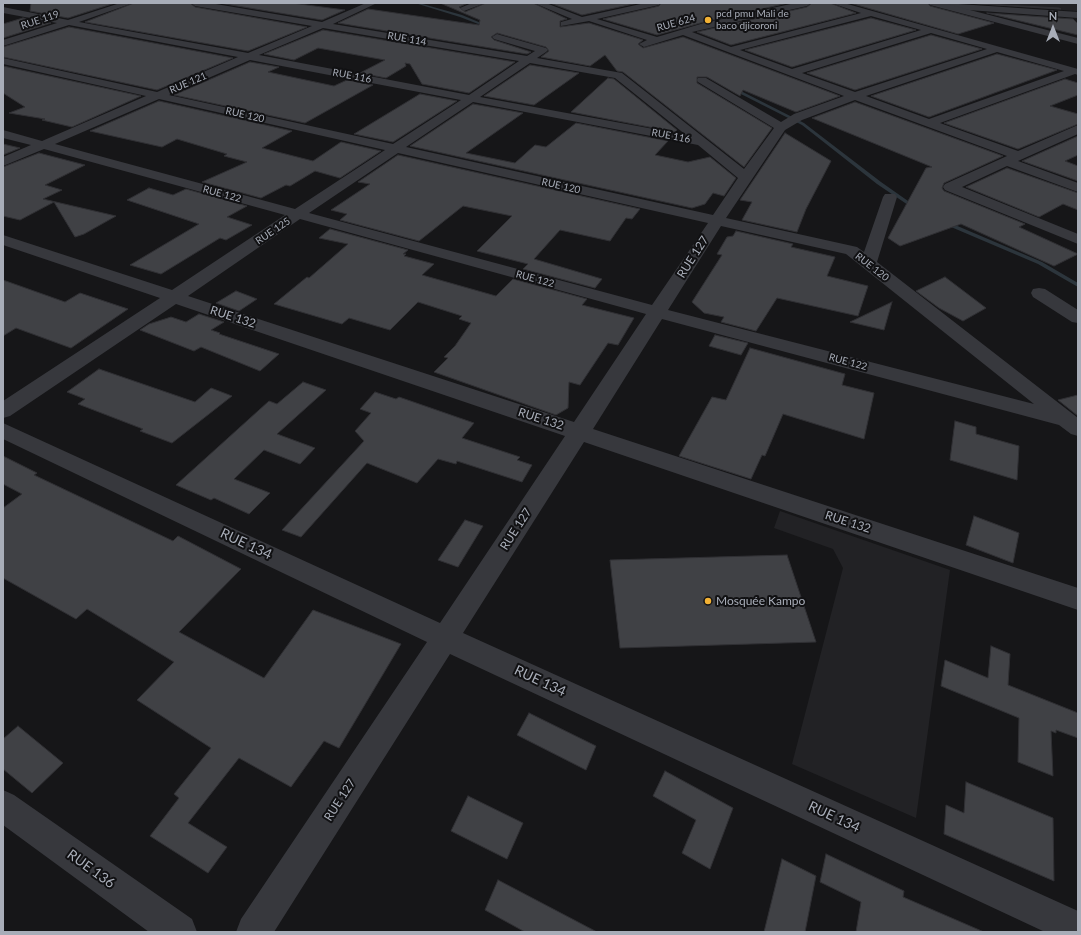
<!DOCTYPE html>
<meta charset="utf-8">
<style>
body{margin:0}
#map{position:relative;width:1081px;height:935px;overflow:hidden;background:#161618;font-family:Lato,sans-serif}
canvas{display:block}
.frame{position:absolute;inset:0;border:4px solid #a8adb8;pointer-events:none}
.north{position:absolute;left:1033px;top:8px;width:40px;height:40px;-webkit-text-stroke:3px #111113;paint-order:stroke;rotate:0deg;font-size:11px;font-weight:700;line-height:16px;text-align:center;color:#a8adb8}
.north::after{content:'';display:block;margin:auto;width:14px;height:18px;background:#a8adb8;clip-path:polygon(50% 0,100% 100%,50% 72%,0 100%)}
</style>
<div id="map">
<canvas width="1081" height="935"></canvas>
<div class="frame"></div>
<div class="north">N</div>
</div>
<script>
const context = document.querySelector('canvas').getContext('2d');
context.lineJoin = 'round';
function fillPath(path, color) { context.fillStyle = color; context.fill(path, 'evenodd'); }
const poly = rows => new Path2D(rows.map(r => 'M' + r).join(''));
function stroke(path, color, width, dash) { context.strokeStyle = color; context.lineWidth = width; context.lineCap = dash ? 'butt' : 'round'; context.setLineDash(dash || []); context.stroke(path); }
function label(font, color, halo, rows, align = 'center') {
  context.font = font + ' Lato,sans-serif'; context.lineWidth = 4; context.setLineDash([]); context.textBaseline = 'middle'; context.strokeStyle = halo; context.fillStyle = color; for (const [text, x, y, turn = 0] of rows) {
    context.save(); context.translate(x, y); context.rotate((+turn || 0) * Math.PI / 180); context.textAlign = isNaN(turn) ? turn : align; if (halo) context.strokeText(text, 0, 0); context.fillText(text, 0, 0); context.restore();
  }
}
const built = poly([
 [955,3,1078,3,1078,11],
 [780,511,950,570,916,818,792,764,843,568,833,549,774,528]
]);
const stream = poly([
 [415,3,419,3,462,15,488,26,486,27,460,17,415,3],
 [733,88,735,88,804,123,881,182,918,208,914,209,877,184,802,125,733,90,733,88],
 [944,222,948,222,1042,262,1078,283,1078,287,1038,264,944,224,944,222]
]);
const building = poly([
 [31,3,115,3,68,18,30,11,31,3],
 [134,3,190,3,195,7,307,27,248,51,85,22,134,3],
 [219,3,292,3,345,10,322,20,219,3],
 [440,3,468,3,459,7,465,12,486,3,533,3,567,19,560,21,560,27,589,23,643,40,638,44,643,48,683,37,840,96,796,112,743,90,740,96,707,77,697,77,697,83,772,128,744,167,623,72,617,71,605,55,590,66,541,57,549,51,546,47,497,33,491,37,494,40,531,52,527,54,338,23,368,9,479,25,480,20,440,3],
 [550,3,638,3,582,15,550,3],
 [661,3,788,3,704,22,657,35,603,19,659,6,661,3],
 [812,3,830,3,856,13,731,45,697,32,807,7,812,3],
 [850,3,928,3,930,6,994,23,958,34,850,3],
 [966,3,1059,8,1061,9,966,3],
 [987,13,1073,19,1078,24,1078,35,987,13],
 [23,18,51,23,3,38,3,24,23,18],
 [871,18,916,30,792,67,745,50,871,18],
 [69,27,233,58,157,90,3,57,3,47,69,27],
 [323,30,515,62,469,93,422,84,410,64,405,63,406,66,386,78,360,73,385,60,318,48,294,60,264,54,323,30],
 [931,35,982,49,855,90,807,73,931,35],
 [997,54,1057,70,929,117,871,96,997,54],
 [250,62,279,67,268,72,334,86,347,80,373,85,305,123,174,95,250,62],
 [530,65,579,73,534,105,484,96,530,65],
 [3,66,141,96,72,127,42,120,45,119,9,113,25,107,3,93,3,66],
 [608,78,614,79,677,130,675,132,571,112,608,78],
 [1065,79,1078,83,1078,95,1050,106,1078,114,1078,124,1018,149,944,123,1065,79],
 [420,94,457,101,393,142,354,134,420,94],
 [159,101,292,131,262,148,313,161,341,142,381,151,340,178,315,171,290,186,286,185,261,198,202,182,247,162,224,156,227,154,177,139,162,147,90,131,159,101],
 [855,102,1003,156,944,183,942,188,944,191,1025,224,1019,227,1078,254,1054,266,961,224,900,246,888,238,926,168,932,167,812,118,855,102],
 [473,104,523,113,466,153,515,163,535,145,546,147,576,123,668,141,655,155,688,162,710,157,736,178,724,196,713,193,705,204,692,208,410,146,473,104],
 [785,133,831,161,806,209,797,232,742,220,752,202,740,200,785,133],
 [1078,136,1078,155,1065,161,1078,166,1078,181,1022,161,1078,136],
 [3,144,20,148,3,155,3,144],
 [39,153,85,165,45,185,62,190,43,199,116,216,84,234,75,237,54,202,20,220,3,216,3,167,39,153],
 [398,155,640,209,632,219,626,218,610,241,560,230,534,259,602,279,595,288,523,269,528,264,477,251,512,216,463,206,419,241,340,220,347,214,331,210,370,184,358,182,398,155],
 [1007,168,1078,193,1078,210,1063,204,1039,217,966,187,1007,168],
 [149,188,173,195,186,189,247,206,227,217,252,225,226,240,220,238,161,274,130,265,199,224,127,200,149,188],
 [330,229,408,250,403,254,406,254,404,256,434,264,422,275,496,296,513,279,587,299,582,305,634,318,618,345,608,343,580,385,569,382,568,408,556,415,434,372,448,358,444,357,455,346,471,323,459,319,462,316,418,302,390,330,349,318,342,324,274,304,307,277,309,278,348,244,319,238,330,229],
 [736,231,793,244,791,247,835,257,827,276,868,286,858,316,777,298,756,331,721,322,724,317,704,313,692,302,722,255,717,254,727,237,733,236,736,231],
 [945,277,949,280,986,308,963,321,939,308,916,291,945,277],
 [3,280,65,302,80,293,128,309,71,348,16,328,3,336,3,280],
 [236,291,257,299,239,311,216,303,236,291],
 [892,302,884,330,850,322,892,302],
 [199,314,224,322,211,330,220,333,219,334,279,354,260,371,201,347,194,351,140,330,149,324,171,317,186,322,199,314],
 [715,335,748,343,741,355,709,346,715,335],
 [750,348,845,374,842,385,874,393,864,439,783,414,765,456,762,455,751,479,679,456,712,397,726,400,750,348],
 [99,369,195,402,211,388,232,396,172,443,140,431,143,429,78,404,85,399,67,392,99,369],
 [303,382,326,390,277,434,315,448,300,464,264,450,234,479,270,493,249,514,214,498,211,500,176,485,269,401,277,404,303,382],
 [375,392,396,399,399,397,474,423,462,438,520,457,517,460,532,465,522,482,457,461,456,464,438,459,417,483,367,463,301,537,282,530,364,441,355,431,371,413,360,409,375,392],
 [1078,395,1078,416,1058,400,1078,395],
 [955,421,976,427,976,434,1019,446,1017,480,950,460,955,421],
 [3,456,37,473,34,475,173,541,178,536,241,569,179,632,264,678,313,610,401,644,339,748,324,741,291,787,239,758,188,823,227,847,208,873,150,836,179,798,174,794,211,748,137,700,174,662,87,609,76,619,3,578,3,508,22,494,3,484,3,456],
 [974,516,1019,533,1013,563,966,545,974,516],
 [465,520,483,526,458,567,438,560,465,520],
 [787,555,816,642,620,648,610,560,787,555],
 [991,646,1010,654,1008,685,1078,713,1078,738,1056,730,1056,733,1051,731,1053,776,1018,762,1019,718,941,686,945,660,988,678,991,646],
 [529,713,596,746,586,770,517,735,529,713],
 [18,726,63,763,32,793,3,769,3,739,18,726],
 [665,771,733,808,710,869,682,853,696,820,653,796,665,771],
 [966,782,1053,818,1054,881,944,834,946,805,964,813,966,782],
 [468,796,523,823,507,859,451,831,468,796],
 [826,854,904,891,903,897,984,932,856,932,861,902,820,882,826,854],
 [782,859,816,876,805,932,764,932,782,859],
 [498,880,597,932,525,932,485,910,498,880]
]);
const minor = poly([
 [120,3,133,3,79,22,248,53,312,26,195,6,191,3,210,3,322,22,366,3,377,3,333,24,527,56,535,51,494,39,492,37,497,34,500,35,546,48,548,50,546,52,537,58,622,73,744,169,774,128,698,82,697,80,698,78,706,78,781,122,794,114,844,96,683,35,644,47,639,44,647,40,589,21,561,26,561,22,572,19,534,3,546,3,582,17,645,3,660,3,659,5,597,19,657,37,704,23,795,3,811,3,807,6,692,32,731,47,861,13,831,3,844,3,1078,69,1078,75,1075,74,940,123,1018,151,1078,125,1078,134,1018,161,1078,183,1078,192,1007,166,962,187,1078,234,1078,244,945,190,943,187,945,184,1007,156,855,100,802,120,785,130,726,218,857,247,864,252,883,197,885,194,895,194,897,197,877,262,1078,418,1078,436,1071,434,1059,425,662,319,593,429,1078,588,1078,610,584,442,463,633,1078,911,1078,932,1045,932,450,654,274,932,236,932,241,919,427,642,3,439,3,423,440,623,565,436,176,304,10,416,3,418,3,401,160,298,3,245,3,235,172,290,285,215,44,149,3,166,3,157,31,145,3,138,3,130,42,141,146,96,3,64,3,58,157,92,238,57,69,25,3,46,3,40,57,23,3,13,3,7,68,20,120,3],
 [871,16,921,30,792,69,740,50,871,16],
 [323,28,519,61,469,95,259,55,323,28],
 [931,33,987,49,855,92,802,73,931,33],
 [997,52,1064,71,929,119,866,96,997,52],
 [250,60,461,100,393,144,169,95,250,60],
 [530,63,615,78,686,135,480,97,530,63],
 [159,99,385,150,295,209,55,144,159,99],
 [473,102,698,145,738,178,713,215,406,147,473,102],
 [398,153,708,223,652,305,309,213,398,153],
 [300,219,646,314,574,422,188,296,300,219],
 [721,226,846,254,1034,404,668,310,721,226],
 [472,3,485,3,464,11,460,8,472,3],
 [944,3,1078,12,1078,18,941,8,940,6,944,3],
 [1039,288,1045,289,1078,310,1078,323,1072,322,1033,297,1031,293,1033,289,1039,288],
 [3,790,14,795,192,919,197,932,149,932,3,825,3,790]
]);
const tertiary = poly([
 [929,3,943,3,1078,38,1078,44,930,5,929,3]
]);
const markers = [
 [708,20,4,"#f2b134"],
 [708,601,4,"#f2b134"]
];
const farPoinames = [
 ["pcd pmu Mali de",716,14],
 ["baco djicoroni",716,26]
];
const farStreetnames = [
 ["RUE 119",40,20,-18],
 ["RUE 624",676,23,-16],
 ["RUE 114",407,39,10],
 ["RUE 116",352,76,11],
 ["RUE 121",188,83,-23],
 ["RUE 120",245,115,13],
 ["RUE 116",671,136,11],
 ["RUE 120",561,186,13],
 ["RUE 122",222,194,15],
 ["RUE 125",273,231,-34],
 ["RUE 120",872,267,38],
 ["RUE 122",535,279,15],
 ["RUE 122",848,362,15]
];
const streetNames = [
 ["RUE 127",693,257,-57],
 ["RUE 132",233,317,18],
 ["RUE 132",541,419,18],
 ["RUE 132",848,522,18],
 ["RUE 127",516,529,-57],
 ["RUE 127",340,800,-57]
];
const poiNames = [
 ["Mosquée Kampo",716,601]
];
const nearStreetnames = [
 ["RUE 134",246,544,25],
 ["RUE 134",540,681,25],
 ["RUE 134",834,817,25],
 ["RUE 136",91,869,36]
];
fillPath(built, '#222225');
fillPath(stream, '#2c353c');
fillPath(building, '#404145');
stroke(building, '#303034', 1);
fillPath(minor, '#37383d');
fillPath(tertiary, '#37383d');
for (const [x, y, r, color] of markers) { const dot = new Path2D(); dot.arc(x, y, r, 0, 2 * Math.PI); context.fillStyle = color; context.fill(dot); stroke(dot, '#111113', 1.5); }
label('10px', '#a8adb8', '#111113', farPoinames, 'left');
label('10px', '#a8adb8', '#111113', farStreetnames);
label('12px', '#a8adb8', '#111113', streetNames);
label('12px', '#a8adb8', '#111113', poiNames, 'left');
label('14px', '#a8adb8', '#111113', nearStreetnames);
</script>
